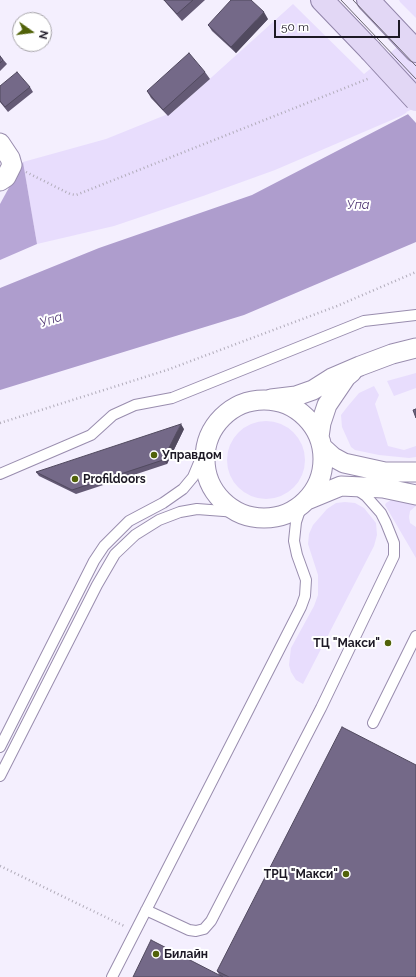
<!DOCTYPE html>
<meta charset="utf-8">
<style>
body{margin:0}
#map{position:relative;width:416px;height:977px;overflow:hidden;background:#f4effe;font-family:Raleway,sans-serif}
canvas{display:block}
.north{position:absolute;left:12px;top:12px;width:40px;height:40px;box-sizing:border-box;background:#fff;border:1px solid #a5a3a8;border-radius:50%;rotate:104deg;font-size:11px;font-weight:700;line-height:16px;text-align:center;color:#1d1925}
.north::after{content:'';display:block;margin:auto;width:14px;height:18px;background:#516209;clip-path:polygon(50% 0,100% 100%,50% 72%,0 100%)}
.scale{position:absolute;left:274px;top:20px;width:126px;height:18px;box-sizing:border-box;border:2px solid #1d1925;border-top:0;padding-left:5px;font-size:12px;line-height:14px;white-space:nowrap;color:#1d1925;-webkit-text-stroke:3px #fff;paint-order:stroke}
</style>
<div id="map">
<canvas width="416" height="977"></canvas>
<div class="north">N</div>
<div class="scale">50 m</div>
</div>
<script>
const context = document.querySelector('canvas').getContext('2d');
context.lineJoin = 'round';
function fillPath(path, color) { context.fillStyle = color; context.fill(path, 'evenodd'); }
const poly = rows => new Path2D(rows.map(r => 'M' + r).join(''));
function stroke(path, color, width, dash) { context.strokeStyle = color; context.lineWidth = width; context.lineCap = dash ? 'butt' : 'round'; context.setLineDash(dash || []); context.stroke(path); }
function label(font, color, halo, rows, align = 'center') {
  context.font = font + ' Raleway,sans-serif'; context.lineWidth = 4; context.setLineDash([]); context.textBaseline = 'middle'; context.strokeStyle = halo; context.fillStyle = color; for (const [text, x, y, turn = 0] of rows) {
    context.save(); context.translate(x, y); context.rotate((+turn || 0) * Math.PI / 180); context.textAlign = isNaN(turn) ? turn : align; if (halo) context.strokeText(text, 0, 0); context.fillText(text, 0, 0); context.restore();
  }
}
const green = poly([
 [399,0,416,0,416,18,400,2],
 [293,4,364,74,416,32,416,107,401,116,275,170,203,196,114,226,37,244,23,162,106,139,173,112],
 [416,373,416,388,394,396,387,381],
 [374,386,379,395,375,404,388,446,404,450,416,446,416,457,409,458,379,455,355,450,351,447,342,427,341,415,348,406,359,393],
 '227 460a39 39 0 1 1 78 0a39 39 0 1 1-78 0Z',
 [391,500,416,504,416,506,410,511,409,517,410,523,416,527,416,558,385,505,386,503],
 [345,502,355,503,364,508,376,523,377,535,374,546,303,684,296,680,291,672,289,665,291,648,314,606,318,595,318,575,308,544,309,534,313,525,327,509,336,503]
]);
const forest = poly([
 [23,162,37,244,0,260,0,204]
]);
const water = poly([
 [416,110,416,242,244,315,0,390,0,288,99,248,252,195]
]);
const pier = poly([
 [416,108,416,123,406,112]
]);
const path = poly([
 [26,172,70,194,76,195,370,78],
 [0,423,167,370,337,306,416,272],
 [0,866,124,926]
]);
const lane = poly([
 [0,474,91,435,113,415,135,405,172,398,364,321,416,315],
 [373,723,416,636],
 [0,747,94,561,104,546,129,521,163,503,183,489,193,477,206,446],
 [0,776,97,585,115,554,135,535,159,520,180,512,197,509,237,512],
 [146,910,189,930,196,931,204,929,211,921,321,708,394,556,394,543,386,523,381,513,366,496,356,489],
 [112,977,301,607,305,596,306,580,297,555,294,541,296,522,302,504]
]);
const street = poly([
 [0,143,10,158,12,165,6,177,0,181],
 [271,399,296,396,313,390,332,378,360,366,392,354,416,348],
 '205 459a59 59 0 1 1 118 0a59 59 0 1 1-118 0Z',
 [319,437,321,423,327,405,346,377,352,372],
 [322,447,333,457,344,463,385,472,416,472],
 [307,500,341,486,383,488,416,495]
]);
const primary = poly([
 [322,0,370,50],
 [368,0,416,51]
]);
const tram = poly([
 [341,0,416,79],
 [353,0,416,66]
]);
const primaryBridge = poly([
 [370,50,416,100]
]);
const wall = poly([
 [164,0,205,0,182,21,168,5],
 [268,19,236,53,212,31,208,25],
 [0,56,7,64,0,71],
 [205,72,210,79,168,116,151,98,147,91],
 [0,86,30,87,33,92,8,112,0,102],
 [184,429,167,464,76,494,39,476,36,472],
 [217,971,416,977,133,977,220,976]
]);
const shadedWall = poly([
 [264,12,268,19,236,53,231,47],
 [181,424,184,429,167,464,163,460]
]);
const building = poly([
 [164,0,193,0,177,14,164,0],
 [231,0,251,0,264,12,231,47,208,25,231,0],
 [189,53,205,72,163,110,147,91,189,53],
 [0,56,3,60,0,63,0,56],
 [17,72,30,87,5,107,0,101,0,86,17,72],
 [416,409,416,418,413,410,416,409],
 [181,424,163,460,72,490,36,472,181,424],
 [342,727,416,765,416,977,229,977,217,971,342,727],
 [151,940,223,977,133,977,151,940]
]);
const markers = [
 [154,455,4,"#516209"],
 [75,479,4,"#516209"],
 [388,643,4,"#516209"],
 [346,874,4,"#516209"],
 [156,954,4,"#516209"]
];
const poiNames = [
 ["Управдом",162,455],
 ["Profildoors",83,479],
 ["ТЦ \"Макси\"",380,643,"right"],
 ["ТРЦ \"Макси\"",338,874,"right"],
 ["Билайн",164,954]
];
const waterNames = [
 ["Упа",358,205],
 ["Упа",51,320,-18]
];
fillPath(green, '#e8ddfd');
fillPath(forest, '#b7a6d6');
fillPath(water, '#ae9dcd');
fillPath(pier, '#f4effe');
stroke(lane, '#998dae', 12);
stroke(street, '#998dae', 21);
stroke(primary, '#9083a8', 24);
stroke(path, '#b1acba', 2.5, [1, 3]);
stroke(lane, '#fff', 10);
stroke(street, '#fff', 19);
stroke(primary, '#e2d7f5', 22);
stroke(tram, '#6b6673', 1);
stroke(primaryBridge, '#9083a8', 24, []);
stroke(primaryBridge, '#e2d7f5', 22);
fillPath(wall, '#645a75');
fillPath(shadedWall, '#514a5f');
fillPath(building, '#746988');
stroke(building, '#514a5f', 1);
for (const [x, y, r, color] of markers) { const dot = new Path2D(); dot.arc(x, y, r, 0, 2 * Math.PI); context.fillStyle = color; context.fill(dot); stroke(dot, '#fff', 1.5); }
label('bold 12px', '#1d1925', '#fff', poiNames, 'left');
label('italic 13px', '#513874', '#fff', waterNames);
</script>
